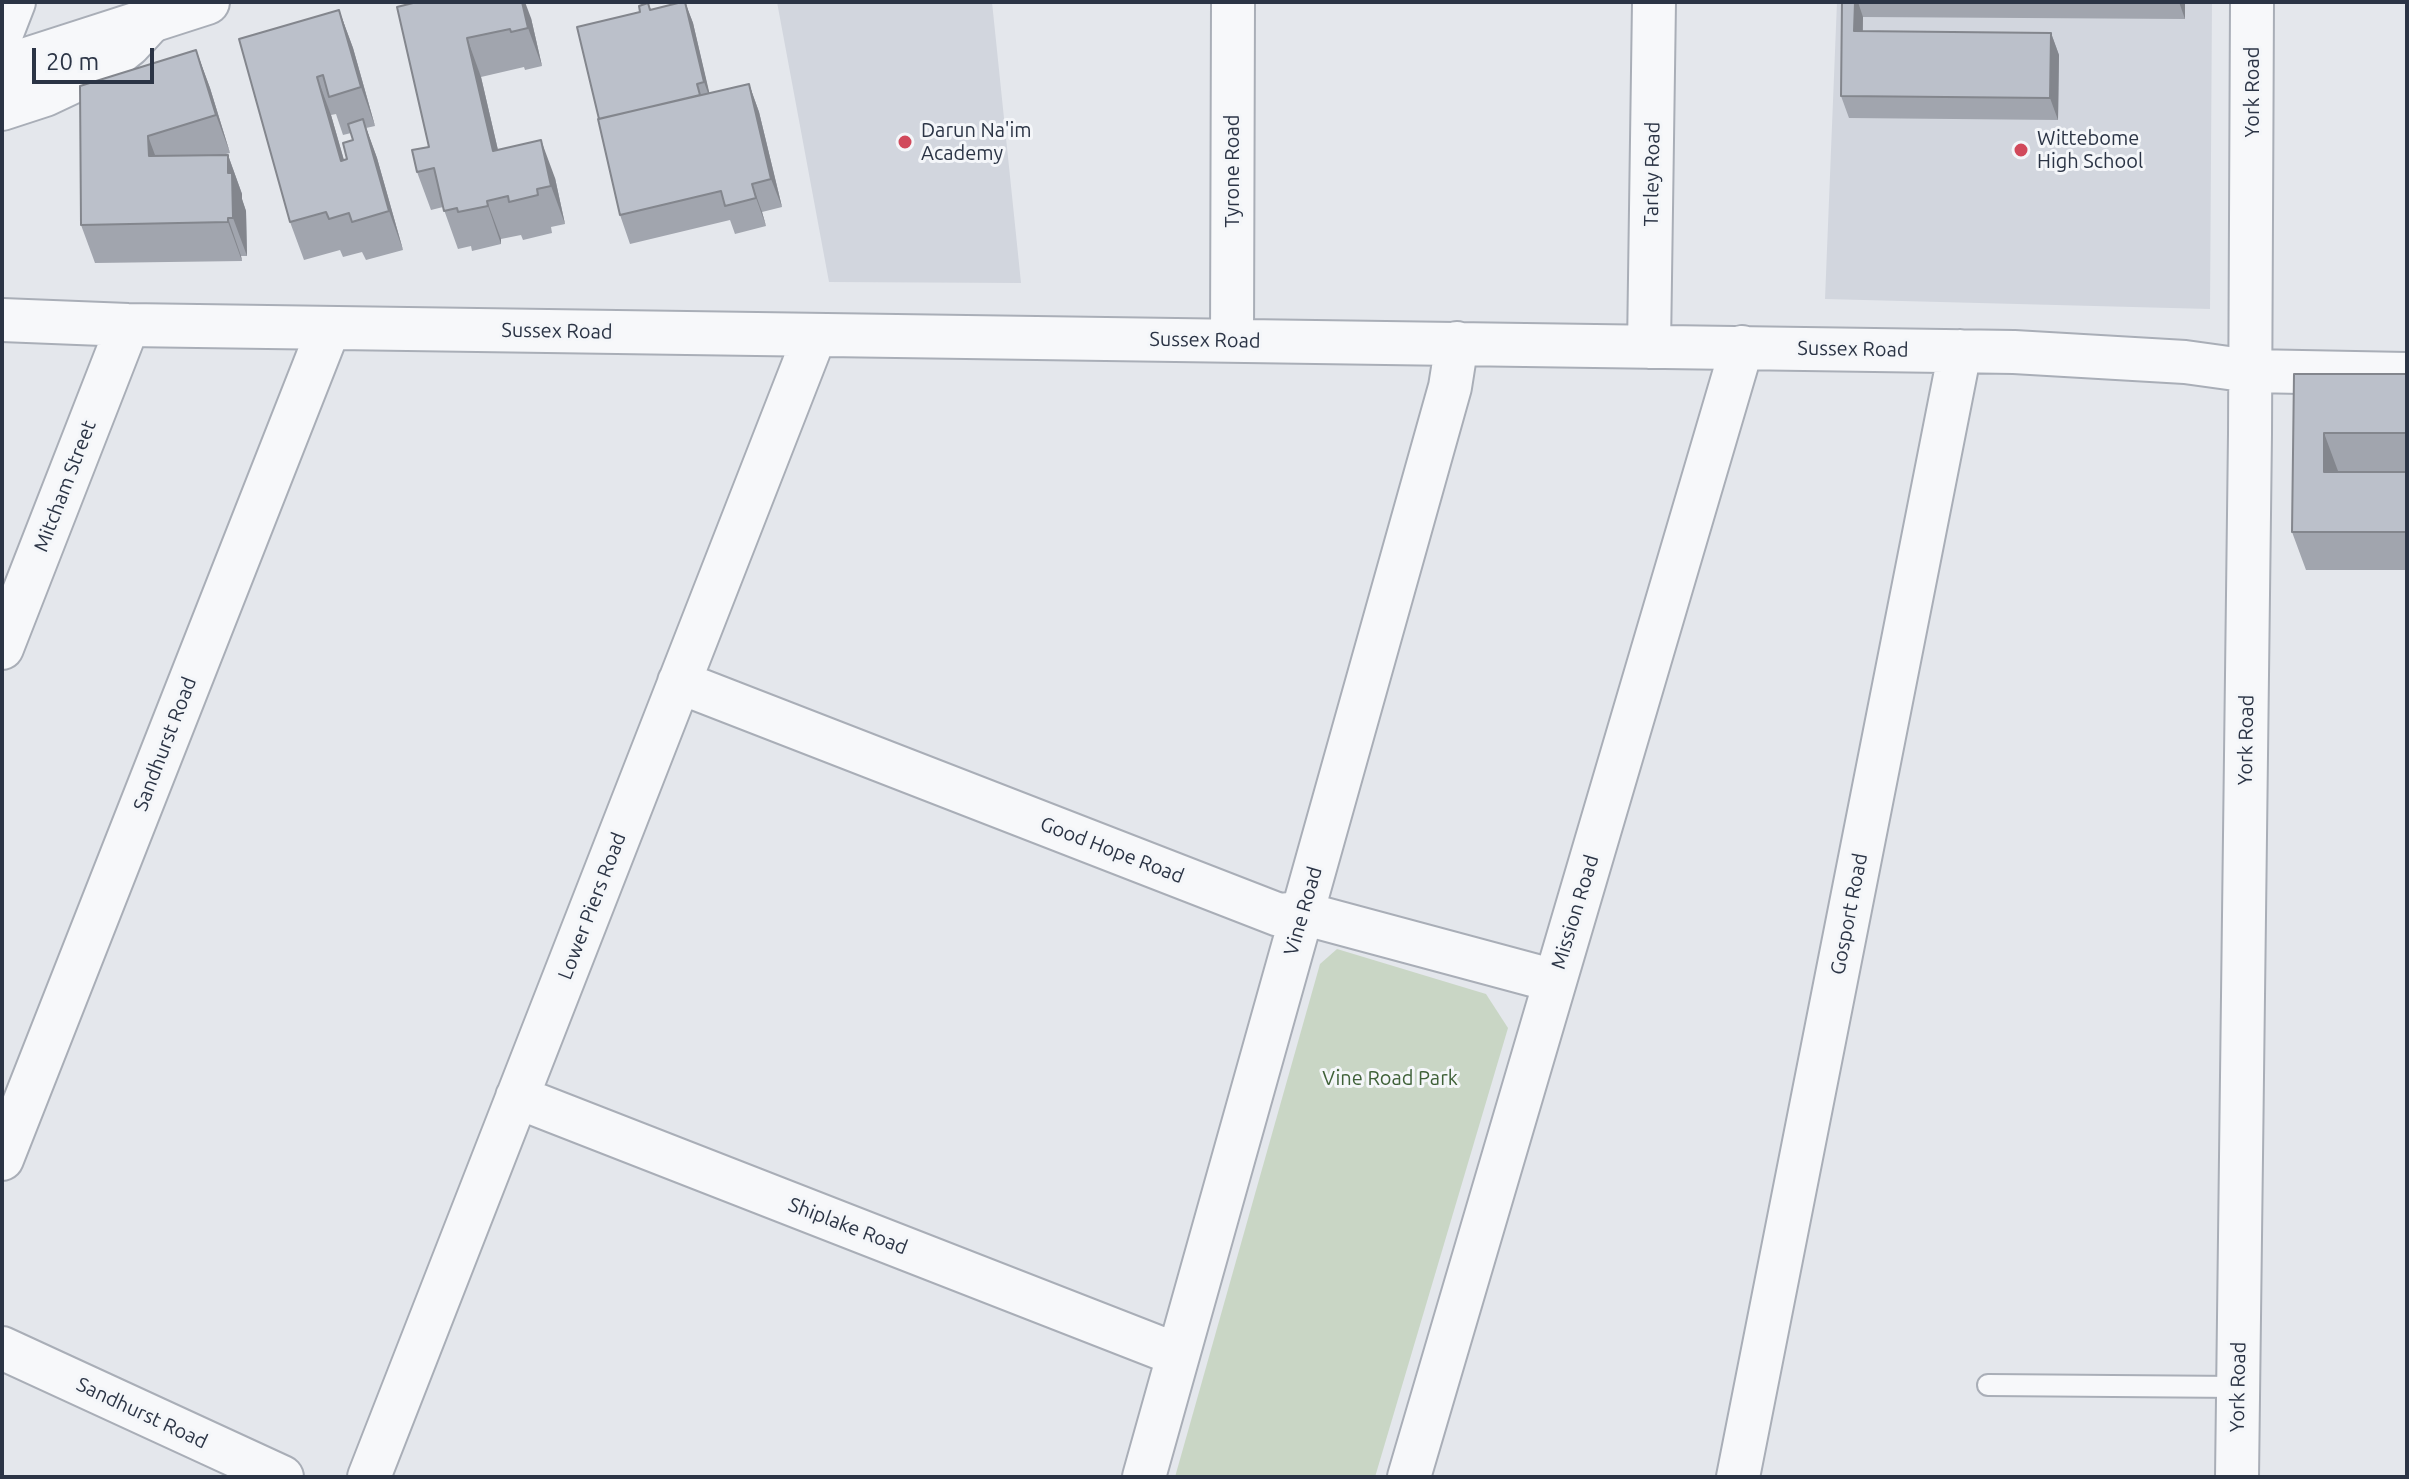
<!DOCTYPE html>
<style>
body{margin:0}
#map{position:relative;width:2409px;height:1479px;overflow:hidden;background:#e4e7ec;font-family:Ubuntu,sans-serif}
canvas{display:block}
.frame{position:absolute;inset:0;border:4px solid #2b3445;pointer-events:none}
.scale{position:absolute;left:32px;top:48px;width:122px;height:36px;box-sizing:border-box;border:4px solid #2b3445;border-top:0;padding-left:10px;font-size:24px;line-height:28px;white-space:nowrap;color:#2b3445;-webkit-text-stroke:6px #f4f6f9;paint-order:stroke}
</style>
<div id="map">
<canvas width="2409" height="1479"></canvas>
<div class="frame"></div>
<div class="scale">20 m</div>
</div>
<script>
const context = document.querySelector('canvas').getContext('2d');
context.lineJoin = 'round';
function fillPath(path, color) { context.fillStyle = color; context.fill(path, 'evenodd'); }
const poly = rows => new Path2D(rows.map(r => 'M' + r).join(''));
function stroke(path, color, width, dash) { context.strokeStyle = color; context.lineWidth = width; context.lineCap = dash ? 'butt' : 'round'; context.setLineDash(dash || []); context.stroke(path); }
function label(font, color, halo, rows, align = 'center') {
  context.font = font + ' Ubuntu,sans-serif'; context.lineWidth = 6; context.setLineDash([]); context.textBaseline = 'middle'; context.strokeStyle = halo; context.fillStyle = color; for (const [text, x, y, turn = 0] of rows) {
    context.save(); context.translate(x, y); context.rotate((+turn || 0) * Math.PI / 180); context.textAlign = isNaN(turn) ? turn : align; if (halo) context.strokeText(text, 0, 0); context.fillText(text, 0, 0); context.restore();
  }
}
const built = poly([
 [777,2,992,2,1021,283,829,282],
 [1837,2,2212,2,2210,309,1825,299]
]);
const green = poly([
 [1337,949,1486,994,1508,1028,1375,1477,1175,1477,1320,964]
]);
const service = poly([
 [1988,1385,2238,1387]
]);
const minor = poly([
 [2,33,14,2],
 [2,109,45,95,98,70,129,45,152,20],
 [2,320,128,325,2014,352,2185,362,2250,371,2407,374],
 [1232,340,1233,2],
 [1649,347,1654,2],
 [2,648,128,325],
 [679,682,1279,915,1302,913,1555,981],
 [517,1097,1178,1355],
 [2,1159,329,328],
 [2,1348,282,1477],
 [369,1477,815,335],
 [1144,1477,1450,387,1457,343],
 [1409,1477,1742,347],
 [1738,1477,1960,351],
 [2237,1477,2250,434,2252,2]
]);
const tertiary = poly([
 [2,68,207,2]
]);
const wall = poly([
 [417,2,531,18,542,66,525,70,524,67,481,77,498,150,555,178,565,224,551,227,552,233,523,240,521,235,501,239,501,244,472,251,471,246,458,249,443,207,431,210,417,172,429,147],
 [685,2,693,23,709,93,749,84,759,112,782,207,762,212,766,226,735,234,730,220,630,244,620,215,599,119,640,12,648,3,651,10],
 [1842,2,2185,2,2185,19,1863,17,1863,31,2051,33,2059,55,2058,120,1849,118,1841,96],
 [339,10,353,48,375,126,366,128,377,158,403,250,366,260,362,252,343,257,340,250,304,260,290,222,239,39],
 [336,114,343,135,351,133,353,140,347,159,344,160,331,115],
 [196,50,210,88,230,153,222,155,228,155,242,194,242,199,246,211,247,256,241,256,242,261,95,263,81,225],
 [2294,374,2407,374,2407,471,2338,471,2407,472,2407,570,2306,570,2292,532]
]);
const shadedWall = poly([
 [522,2,525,2,531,18,542,66,528,28],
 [685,2,693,23,712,104,704,82],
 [1855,2,1858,2,1863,17,1862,53,1854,31],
 [2179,2,2185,2,2185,19],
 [339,10,353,48,375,126,361,87],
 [2051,33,2059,55,2058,120,2050,98],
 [467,38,481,77,507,189,493,151],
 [196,50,210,88,230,153,216,115],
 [317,77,331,115,355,199,341,161],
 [749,84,759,112,782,207,771,179],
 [363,119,377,158,403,250,389,211],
 [148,136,162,174,149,156],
 [541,140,555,178,565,224,551,186],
 [228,155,242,194,242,199,246,211,247,256,233,218,228,173],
 [752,184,762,212,766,226,756,198],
 [487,201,501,239,501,244,488,206],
 [228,218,241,256,242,261,228,222],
 [2324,433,2338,471,2338,510,2324,472]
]);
const building = poly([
 [417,2,522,2,528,28,511,32,510,29,467,38,493,151,541,140,551,186,537,189,538,195,509,202,508,196,487,201,488,206,458,212,457,208,444,211,434,168,417,172,412,150,429,147,397,7,417,2],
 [682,2,685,2,704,82,697,84,700,95,599,119,577,27,640,12,639,6,648,3,650,10,682,2],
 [1842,2,1855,2,1854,31,2051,33,2050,98,1841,96,1842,2],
 [339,10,361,87,329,97,323,75,317,77,341,161,347,159,343,143,353,140,348,124,363,119,389,211,352,222,349,213,329,219,326,212,290,222,239,39,339,10],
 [196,50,216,115,148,136,149,156,228,155,228,173,232,173,233,218,228,218,228,222,81,225,80,86,196,50],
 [749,84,771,179,752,184,756,198,725,206,721,191,620,215,598,119,749,84],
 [2294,374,2407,374,2407,433,2324,433,2324,472,2407,472,2407,532,2292,532,2294,374]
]);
const markers = [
 [905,142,8,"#d1495b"],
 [2021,150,8,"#d1495b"]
];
const streetNames = [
 ["York Road",2252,92,-90],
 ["Tyrone Road",1232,171,-90],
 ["Tarley Road",1652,174,-89],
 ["Sussex Road",557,331,1],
 ["Sussex Road",1205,340,1],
 ["Sussex Road",1853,349,1],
 ["Mitcham Street",65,486,-69],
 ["York Road",2246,740,-89],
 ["Sandhurst Road",165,744,-69],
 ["Good Hope Road",1112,850,21],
 ["Lower Piers Road",592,906,-69],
 ["Vine Road",1303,911,-74],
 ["Mission Road",1575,912,-73],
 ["Gosport Road",1849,914,-79],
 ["Shiplake Road",848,1226,21],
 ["York Road",2238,1387,-89],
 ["Sandhurst Road",142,1413,25]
];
const poiNames = [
 ["Darun Na'im",921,130],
 ["Academy",921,153],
 ["Wittebome",2037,138],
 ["High School",2037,161]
];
const parkNames = [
 ["Vine Road Park",1390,1078]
];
fillPath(built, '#d2d6de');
fillPath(green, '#c9d6c5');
stroke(service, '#a9aeb7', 24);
stroke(minor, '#a9aeb7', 46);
stroke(tertiary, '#a9aeb7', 48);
stroke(service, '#f7f8fa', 20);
stroke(minor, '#f7f8fa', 42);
stroke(tertiary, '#f7f8fa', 44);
fillPath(wall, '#a1a5ae');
fillPath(shadedWall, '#83868d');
fillPath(building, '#bbc0ca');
stroke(building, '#83868d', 2);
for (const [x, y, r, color] of markers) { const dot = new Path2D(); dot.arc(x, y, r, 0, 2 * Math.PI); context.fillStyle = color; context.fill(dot); stroke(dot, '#f4f6f9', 3); }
label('20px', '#2b3445', '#f4f6f9', streetNames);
label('20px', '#2b3445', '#f4f6f9', poiNames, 'left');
label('20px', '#3f6138', '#f4f6f9', parkNames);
</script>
